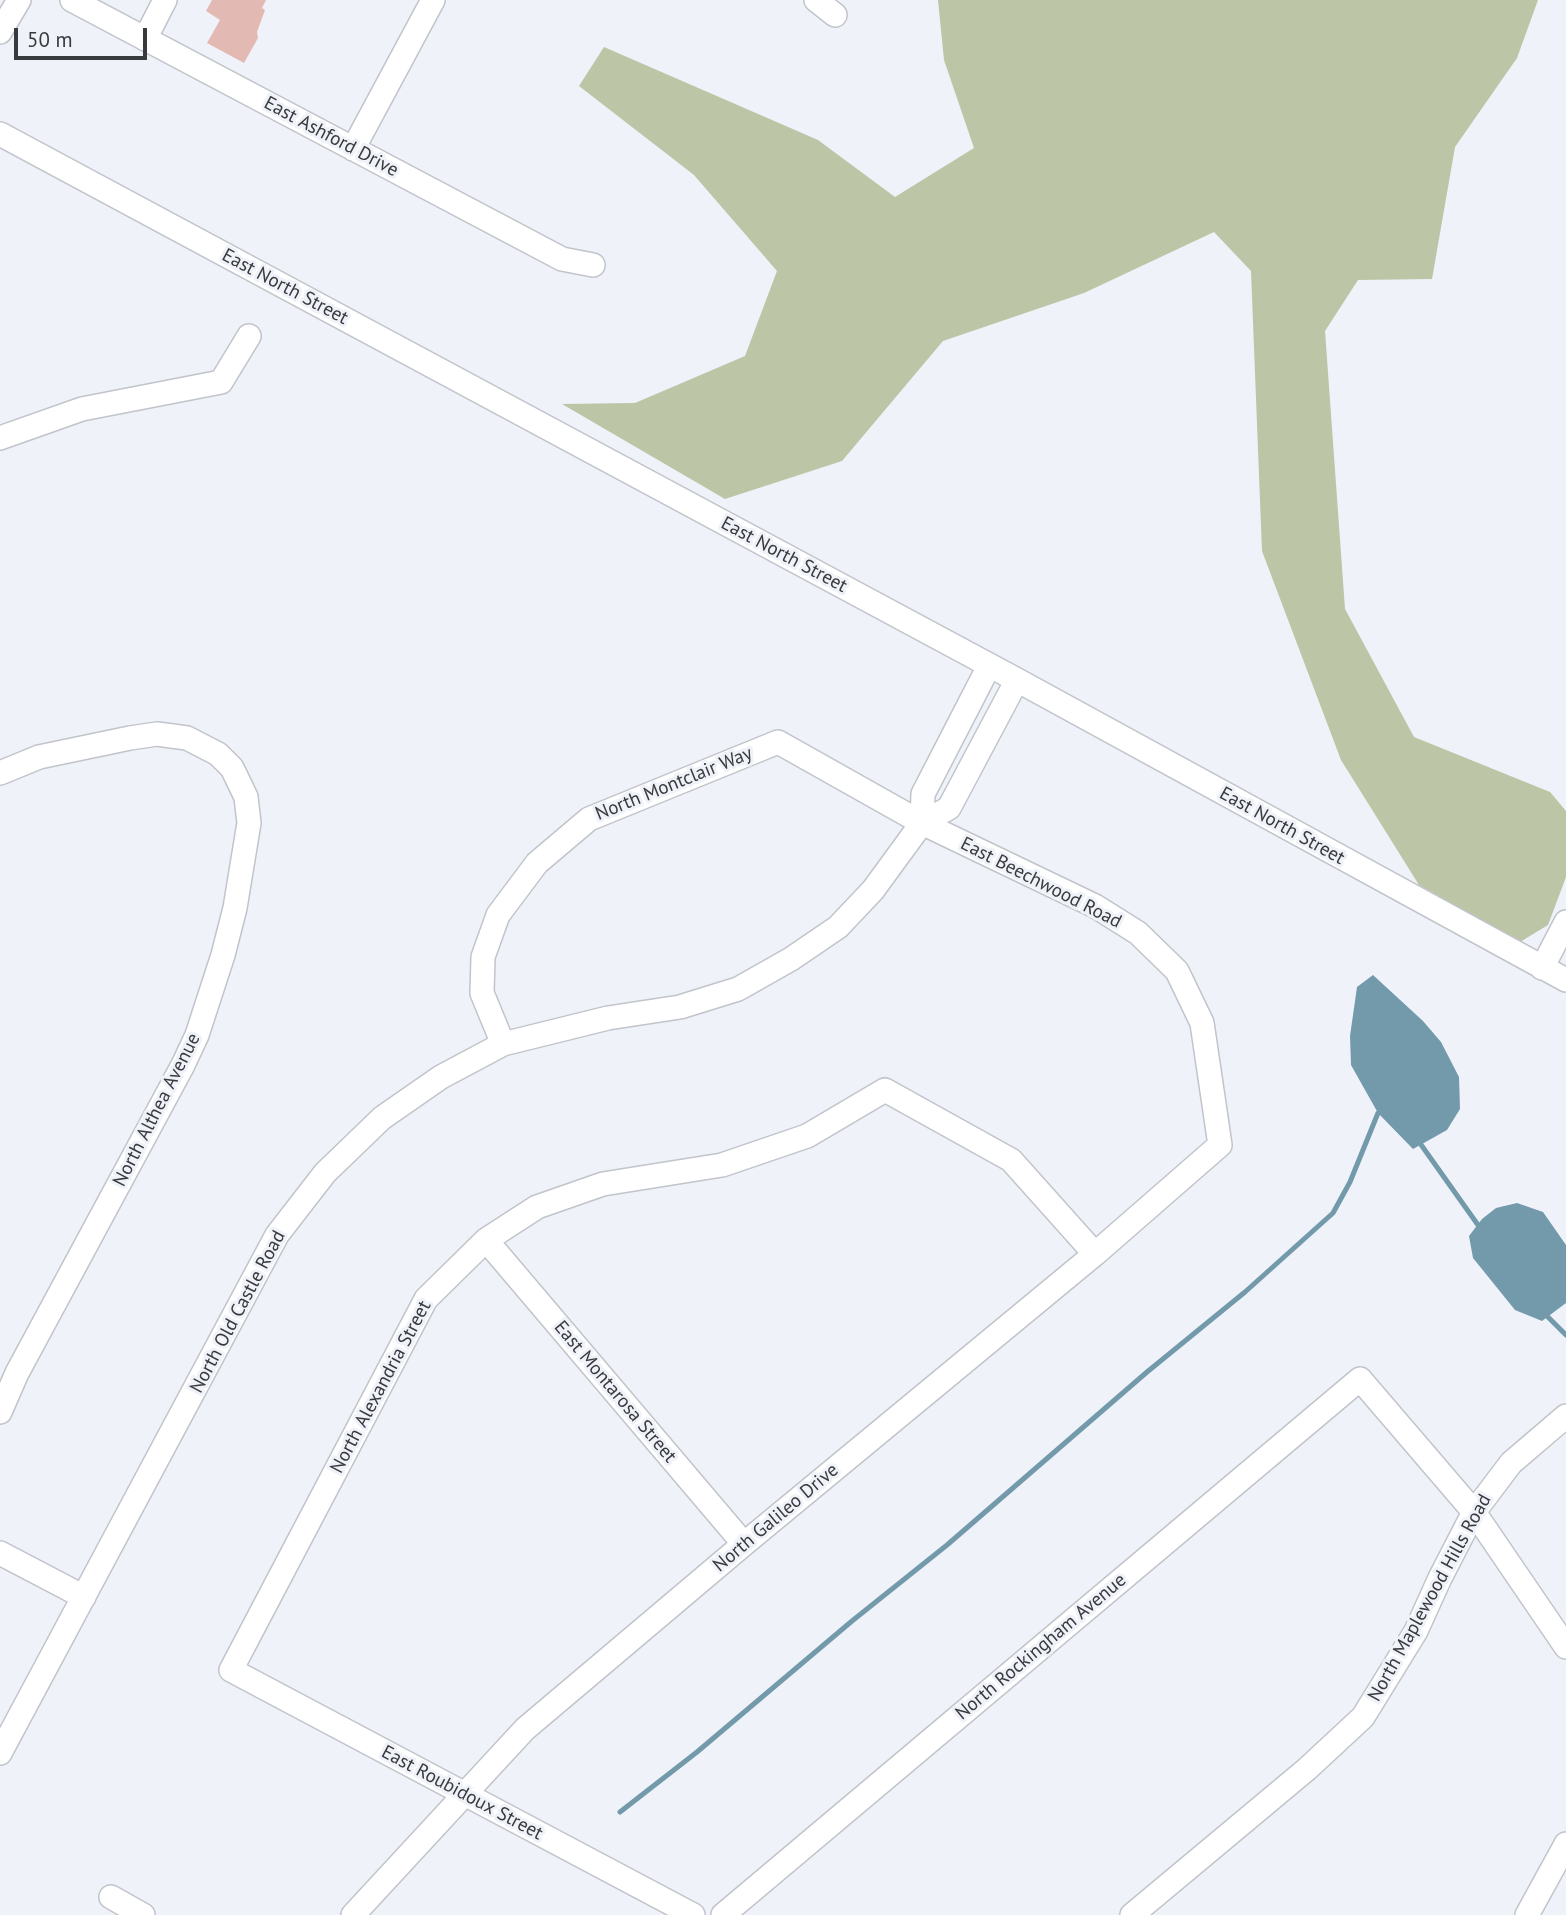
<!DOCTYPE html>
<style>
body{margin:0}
#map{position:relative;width:1566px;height:1915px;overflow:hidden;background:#eff2f9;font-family:"PT Sans",sans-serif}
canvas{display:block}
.scale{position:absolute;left:14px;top:28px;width:133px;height:32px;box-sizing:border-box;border:4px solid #393a3d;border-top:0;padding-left:9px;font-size:21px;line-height:24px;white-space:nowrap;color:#393a3d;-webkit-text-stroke:5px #eff2f9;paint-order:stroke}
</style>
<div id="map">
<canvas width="1566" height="1915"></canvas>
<div class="scale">50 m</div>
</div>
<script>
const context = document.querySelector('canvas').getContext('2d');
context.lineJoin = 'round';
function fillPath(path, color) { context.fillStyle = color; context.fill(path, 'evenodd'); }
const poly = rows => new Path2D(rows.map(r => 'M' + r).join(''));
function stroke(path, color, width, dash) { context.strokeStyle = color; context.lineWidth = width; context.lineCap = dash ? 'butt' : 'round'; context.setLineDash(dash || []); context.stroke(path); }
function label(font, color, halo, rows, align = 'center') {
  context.font = font + ' "PT Sans",sans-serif'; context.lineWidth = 6; context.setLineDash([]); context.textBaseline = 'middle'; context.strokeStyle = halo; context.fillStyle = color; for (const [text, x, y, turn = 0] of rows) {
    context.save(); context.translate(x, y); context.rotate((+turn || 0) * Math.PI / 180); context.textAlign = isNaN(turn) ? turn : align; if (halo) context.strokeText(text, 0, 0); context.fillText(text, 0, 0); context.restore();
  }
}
const green = poly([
 [938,0,1538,0,1517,58,1455,147,1432,279,1358,280,1325,331,1345,609,1414,737,1550,792,1566,811,1566,877,1548,925,1520,942,1419,885,1341,760,1262,551,1251,271,1214,232,1084,293,943,341,842,461,725,499,562,404,635,403,745,356,777,271,694,175,579,86,604,47,818,140,895,197,974,148,944,60]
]);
const water = poly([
 [1373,975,1423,1021,1441,1042,1459,1077,1460,1109,1447,1130,1413,1149,1378,1113,1351,1065,1350,1036,1357,987],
 [1517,1203,1543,1212,1566,1245,1566,1303,1542,1321,1515,1310,1473,1258,1469,1236,1482,1219,1496,1208]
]);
const stream = poly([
 [1417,1139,1478,1225],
 [1548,1317,1566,1335],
 [620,1812,697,1752,852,1621,947,1545,1147,1372,1245,1292,1333,1213,1350,1182,1378,1113]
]);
const building = poly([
 [212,0,266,0,262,8,265,10,257,32,258,38,244,63,207,43,220,20,206,11]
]);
const minor = poly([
 [72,0,562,259,593,265],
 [816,0,835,15],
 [0,32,19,0],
 [145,39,165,0],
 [0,134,1017,680,1566,980],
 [353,149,433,0],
 [0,438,82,409,221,382,249,336],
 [0,773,39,757,130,738,157,734,187,738,218,754,232,768,246,797,249,823,235,908,223,955,197,1035,183,1065,17,1373,0,1412],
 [922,823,923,794,989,666],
 [1542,968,1566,922],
 [486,1240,744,1544],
 [0,1553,84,1597],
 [0,1753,277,1235,325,1173,382,1118,441,1077,503,1044,608,1018,680,1007,738,989,791,959,838,927,873,890,922,823,949,808,1017,680],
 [111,1897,143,1915],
 [353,1915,525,1729,744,1544,1095,1254,1220,1145,1202,1023,1177,971,1138,933,1095,906,922,823,778,742,589,819,537,863,498,915,483,957,482,993,503,1044],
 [693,1915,231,1670,426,1299,486,1240,537,1207,603,1184,722,1165,807,1136,885,1090,1011,1160,1095,1254],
 [723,1915,1360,1379,1474,1512,1566,1647],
 [1132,1915,1307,1769,1363,1717,1416,1631,1440,1578,1474,1512,1511,1463,1566,1416],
 [1527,1915,1566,1844]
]);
const streetNames = [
 ["East Ashford Drive",331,137,28],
 ["East North Street",285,287,28],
 ["East North Street",784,555,28],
 ["North Montclair Way",674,784,-22],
 ["East North Street",1282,826,29],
 ["East Beechwood Road",1041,883,27],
 ["North Althea Avenue",157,1110,-63],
 ["North Old Castle Road",238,1312,-62],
 ["North Alexandria Street",381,1387,-62],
 ["East Montarosa Street",615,1392,50],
 ["North Galileo Drive",776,1518,-40],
 ["North Maplewood Hills Road",1430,1598,-61],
 ["North Rockingham Avenue",1041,1647,-40],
 ["East Roubidoux Street",462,1793,28]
];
fillPath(green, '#bcc5a5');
fillPath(water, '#739aab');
stroke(stream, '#739aab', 5);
fillPath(building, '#e3b9b4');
stroke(minor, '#c1c4ca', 26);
stroke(minor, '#fff', 23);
label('19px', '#393a3d', '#eff2f9', streetNames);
</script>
